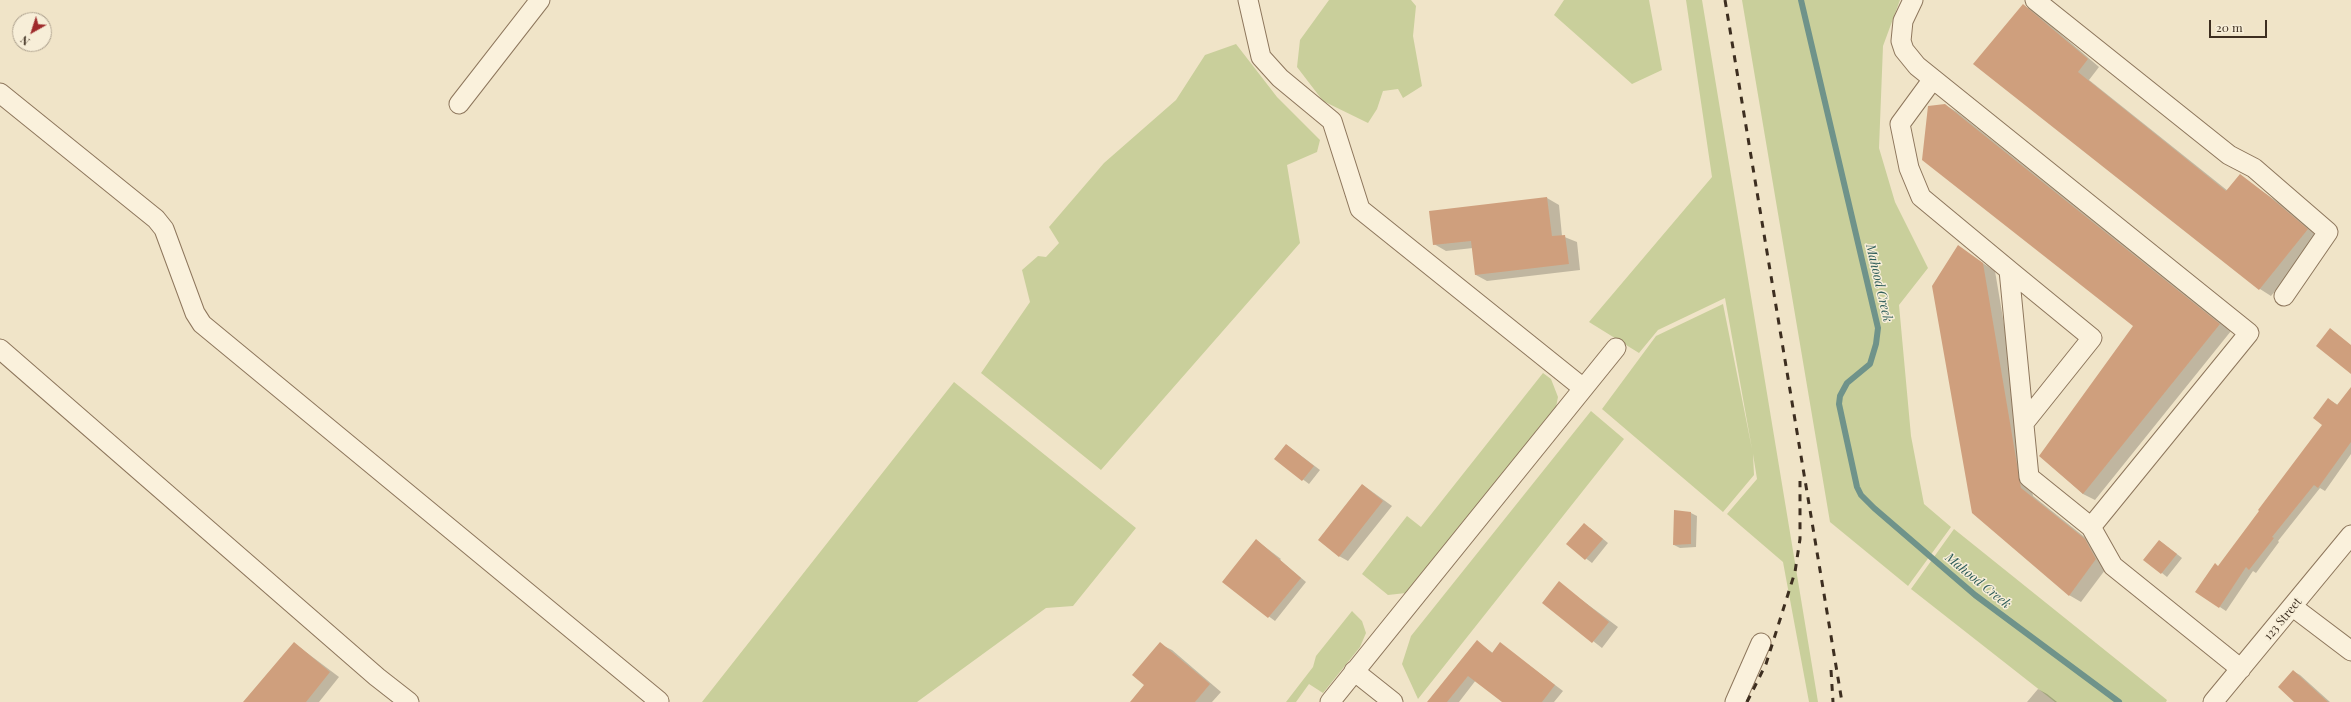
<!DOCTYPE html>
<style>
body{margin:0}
#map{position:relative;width:2351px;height:702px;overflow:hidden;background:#f0e4c8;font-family:"Playfair Display",serif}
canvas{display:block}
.north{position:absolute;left:12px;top:12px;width:40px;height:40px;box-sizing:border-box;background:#f7eed8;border:1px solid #ada18e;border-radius:50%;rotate:219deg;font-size:11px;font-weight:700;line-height:16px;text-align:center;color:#3d2e20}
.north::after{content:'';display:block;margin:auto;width:14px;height:18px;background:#9e2a2b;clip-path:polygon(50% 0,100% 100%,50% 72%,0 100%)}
.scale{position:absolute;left:2209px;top:20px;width:58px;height:18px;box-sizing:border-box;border:2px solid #3d2e20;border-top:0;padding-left:5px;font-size:12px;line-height:14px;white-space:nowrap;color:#3d2e20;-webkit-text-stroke:3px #f7eed8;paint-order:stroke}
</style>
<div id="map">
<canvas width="2351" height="702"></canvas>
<div class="north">N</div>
<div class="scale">20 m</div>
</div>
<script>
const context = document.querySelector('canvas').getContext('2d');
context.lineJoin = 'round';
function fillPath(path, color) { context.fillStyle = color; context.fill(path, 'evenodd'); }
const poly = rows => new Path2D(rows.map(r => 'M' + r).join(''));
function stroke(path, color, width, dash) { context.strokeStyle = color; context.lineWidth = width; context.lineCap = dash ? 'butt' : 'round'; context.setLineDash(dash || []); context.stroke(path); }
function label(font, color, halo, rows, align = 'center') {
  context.font = font + ' "Playfair Display",serif'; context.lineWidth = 3; context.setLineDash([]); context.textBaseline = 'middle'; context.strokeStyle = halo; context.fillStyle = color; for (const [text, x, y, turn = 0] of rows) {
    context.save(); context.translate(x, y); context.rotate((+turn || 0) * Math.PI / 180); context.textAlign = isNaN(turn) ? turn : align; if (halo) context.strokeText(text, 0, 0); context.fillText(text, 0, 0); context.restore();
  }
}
const green = poly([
 [1329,0,1411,0,1416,6,1413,36,1422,86,1403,98,1398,89,1383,91,1377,109,1368,123,1323,101,1297,67,1300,40],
 [1564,0,1649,0,1662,70,1632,84,1554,15],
 [1686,0,1702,0,1818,702,1809,702,1783,562,1727,514,1757,479,1753,454,1754,475,1723,512,1602,409,1656,336,1723,304,1752,449,1725,298,1658,330,1639,353,1589,322,1712,177],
 [1742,0,1900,0,1883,46,1879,148,1895,202,1928,268,1899,305,1911,436,1924,504,1951,527,1908,586,1830,522],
 [1236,44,1277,97,1320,140,1317,152,1287,165,1300,243,1101,470,981,373,1030,302,1022,270,1038,256,1046,257,1059,243,1049,227,1104,163,1176,100,1205,55],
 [1543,373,1551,379,1558,397,1556,407,1406,593,1388,595,1362,574,1407,516,1421,527],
 [954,382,1136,528,1073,606,1046,608,917,702,702,702],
 [1591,411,1624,439,1418,699,1402,664,1411,636],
 [1954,529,2167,700,2166,702,2055,702,1911,589],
 [1352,611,1362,621,1366,633,1360,647,1323,693,1309,684,1296,702,1286,702,1313,667,1316,656]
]);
const shadow = poly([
 [2023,5,2035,12,2099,67,2089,80,2228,191,2240,176,2282,205,2319,237,2271,296,2260,289,1975,64],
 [1945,105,1957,112,2231,331,2095,500,2083,494,2041,456,2134,326],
 [1547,198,1559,205,1562,236,1577,242,1580,270,1487,281,1476,275,1473,248,1446,251,1434,244],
 [1958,247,1995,271,2033,496,2097,547,2108,566,2081,602,2069,595,1973,512],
 [2351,388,2351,454,2325,491,2320,488,2278,541,2279,542,2256,573,2253,571,2226,611,2197,592,2219,567,2324,425,2328,399,2338,405],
 [1287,445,1320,470,1309,484,1276,459],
 [1363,485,1392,506,1348,561,1339,556],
 [1691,513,1697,516,1696,547,1680,548,1674,545],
 [1590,528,1608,543,1592,563,1567,544],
 [1256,540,1281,559,1280,560,1306,582,1275,621,1223,582],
 [2160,541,2182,558,2167,577,2162,573],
 [1559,583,1618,627,1602,648,1544,603],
 [1477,642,1493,653,1501,644,1563,691,1554,702,1504,702,1476,680,1459,702,1430,702],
 [294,643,339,677,319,702,245,702],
 [1160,644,1172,650,1221,692,1212,702,1131,702,1146,685],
 [2293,671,2300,675,2330,702,2296,702],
 [2038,689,2047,694,2057,702,2027,702]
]);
const stream = poly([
 [1801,0,1878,328,1876,344,1870,364,1847,383,1840,396,1839,404,1857,487,1861,495,1874,508,1975,595,2119,702]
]);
const building = poly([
 [2023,4,2088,59,2078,72,2226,191,2240,174,2270,197,2308,229,2259,290,1973,64],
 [1945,104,2220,324,2083,494,2039,456,2133,326,1922,160,1928,106],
 [1547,197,1552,236,1565,235,1569,264,1475,275,1471,241,1433,245,1429,211],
 [1958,245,1983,263,2021,488,2085,539,2096,559,2069,596,1972,513,1932,286],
 [2330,328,2351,345,2351,374,2316,346],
 [2351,387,2351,442,2318,488,2314,485,2272,537,2274,538,2249,570,2246,567,2219,608,2195,592,2215,563,2218,566,2259,511,2258,510,2322,425,2313,418,2328,398,2337,405],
 [1286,444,1314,466,1302,481,1274,459],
 [1362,484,1383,501,1339,557,1318,540],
 [1674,510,1691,512,1691,544,1673,545],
 [1584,523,1603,539,1585,560,1566,544],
 [1256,539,1301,578,1268,618,1222,582],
 [2159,540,2177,554,2161,574,2143,560],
 [1559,581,1609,622,1592,643,1542,603],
 [1477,640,1492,653,1500,642,1555,685,1542,702,1502,702,1468,676,1447,702,1427,702],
 [294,642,330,672,306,702,243,702],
 [1160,642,1210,684,1195,702,1130,702,1144,685,1132,675],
 [2293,670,2328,702,2294,702,2278,687]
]);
const minor = poly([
 [1248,0,1261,57,1280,78,1332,121,1360,209,1583,388],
 [1913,0,1903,21,1901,41,1904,50,1917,66,2249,333,2091,527,2029,477,2009,270,1921,197,1909,168,1900,124,1933,79],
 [2035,0,2229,155,2254,168,2328,232,2284,296],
 [0,93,156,219,164,229,195,313,202,324,659,701],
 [459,104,540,0],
 [2009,270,2092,338,2024,423],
 [0,349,377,677,409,702],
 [2091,527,2113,566,2241,669],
 [2293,607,2351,651],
 [1354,671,1393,702],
 [1330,702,1616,348],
 [1735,702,1761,643],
 [2213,702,2351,535]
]);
const rail = poly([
 [1725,0,1842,702],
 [1831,670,1833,702],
 [1747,702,1766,664,1795,572,1800,539,1800,481]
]);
const streetNames = [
 ["123 Street",2283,619,-50]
];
const waterNames = [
 ["Mahood Creek",1879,283,77],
 ["Mahood Creek",1978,581,39]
];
fillPath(green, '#c9cf9b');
fillPath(shadow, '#0003');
stroke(stream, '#6f938a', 6);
fillPath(building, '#cf9f7d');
stroke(minor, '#8d765c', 21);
stroke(minor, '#faf1dc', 19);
stroke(rail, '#3d2e20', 3, [7, 7]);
label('12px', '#3d2e20', '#f7eed8', streetNames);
label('italic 13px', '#2f5d5a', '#f7eed8', waterNames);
</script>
